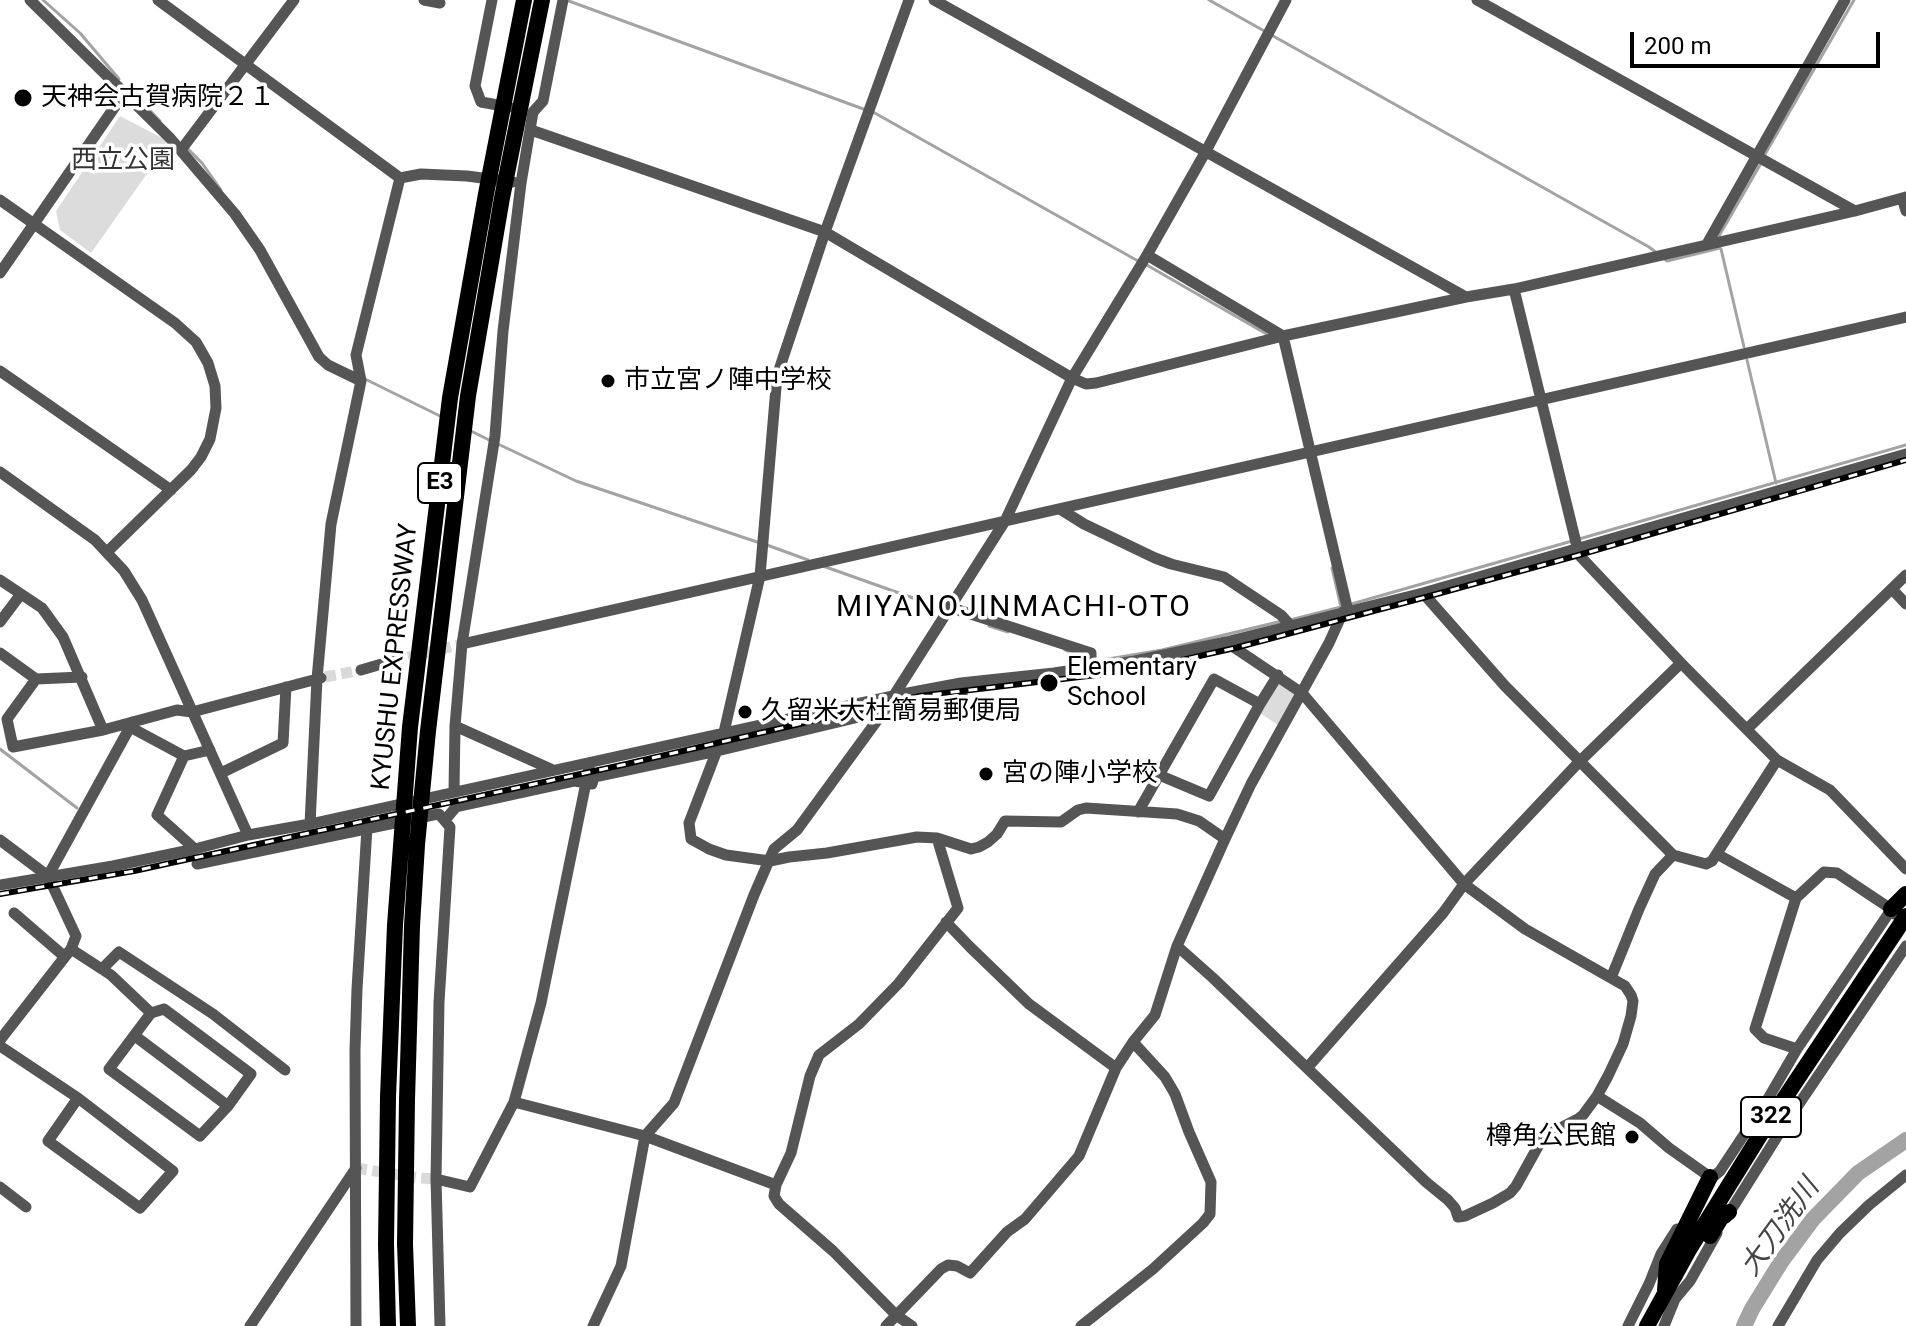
<!DOCTYPE html>
<meta charset="utf-8">
<style>
body{margin:0}
#map{position:relative;width:1906px;height:1326px;overflow:hidden;background:#fff;font-family:Roboto,sans-serif}
canvas{display:block}
.scale{position:absolute;left:1630px;top:32px;width:250px;height:36px;box-sizing:border-box;border:4px solid #000;border-top:0;padding-left:10px;font-size:24px;line-height:28px;white-space:nowrap;color:#000;-webkit-text-stroke:6px #fff;paint-order:stroke}
</style>
<div id="map">
<canvas width="1906" height="1326"></canvas>
<div class="scale">200 m</div>
</div>
<script>
const context = document.querySelector('canvas').getContext('2d');
context.lineJoin = 'round';
function fillPath(path, color) { context.fillStyle = color; context.fill(path, 'evenodd'); }
const poly = rows => new Path2D(rows.map(r => 'M' + r).join(''));
function stroke(path, color, width, dash) { context.strokeStyle = color; context.lineWidth = width; context.lineCap = dash ? 'butt' : 'round'; context.setLineDash(dash || []); context.stroke(path); }
function label(font, color, halo, rows, align = 'center') {
  context.font = font + ' Roboto,"Noto Sans JP",sans-serif'; context.lineWidth = 7; context.setLineDash([]); context.textBaseline = 'middle'; context.strokeStyle = halo; context.fillStyle = color; for (const [text, x, y, turn = 0] of rows) {
    context.save(); context.translate(x, y); context.rotate((+turn || 0) * Math.PI / 180); context.textAlign = isNaN(turn) ? turn : align; if (halo) context.strokeText(text, 0, 0); context.fillText(text, 0, 0); context.restore();
  }
}
const green = poly([
 [120,116,164,139,168,144,91,253,60,230,56,211],
 [1278,682,1296,695,1278,725,1260,713]
]);
const stream = poly([
 [43,0,80,33,119,79],
 [1209,0,1649,247,1657,253],
 [569,1,866,110],
 [136,96,160,121],
 [873,112,1138,261],
 [188,149,202,163,221,190],
 [1764,156,1854,0],
 [1719,236,1760,165],
 [1721,249,1744,347],
 [1663,258,1667,261,1720,248],
 [1145,264,1270,336],
 [1747,360,1776,483],
 [365,379,440,416],
 [469,430,491,441],
 [498,444,576,481,760,543],
 [1579,539,1906,445],
 [767,545,808,560],
 [823,566,944,609],
 [1348,605,1572,541],
 [1290,620,1341,607,1332,568],
 [989,626,1008,632],
 [1065,650,1087,660],
 [1102,660,1162,650,1282,621],
 [0,749,77,808]
]);
const river = poly([
 [1744,1326,1752,1309,1781,1262,1813,1219,1858,1173,1906,1140]
]);
const minorTunnel = poly([
 [392,661,462,644],
 [325,677,361,670],
 [356,1168,419,1178,436,1179]
]);
const minor = poly([
 [30,0,170,138,235,214,260,250,319,357,328,365,361,381],
 [158,0,400,178,421,174,467,176,513,182],
 [424,0,440,3],
 [492,0,475,86,481,102,509,107],
 [909,0,825,232,777,376,760,576,724,732,689,823,691,839,709,849,726,855,770,861,789,857,827,853,917,837,937,838,971,849,979,847,988,842,997,834,1005,821,1061,822,1078,810,1086,808,1177,814,1199,821,1225,839],
 [934,0,1466,297],
 [1477,0,1855,211],
 [531,130,825,232,1072,378,1086,384,1096,383,1283,336,1466,297,1514,289,1855,211,1906,197],
 [181,150,294,0],
 [1902,198,1906,211],
 [0,200,175,323,196,342,208,363,215,386,216,408,210,439,201,457,191,470,107,552],
 [1707,244,1845,0],
 [1147,255,1283,336,1348,611],
 [0,273,125,92],
 [1514,289,1579,555,1681,663,1777,760,1830,790,1906,869],
 [0,371,171,490],
 [0,472,95,540,124,571,142,600,248,835],
 [1060,509,1084,524,1155,558,1171,564,1224,577,1281,615,1290,625],
 [0,580,42,608,63,637,103,730],
 [1892,589,1906,604],
 [1423,593,1505,686,1673,855,1706,864,1712,861,1777,760],
 [949,607,1091,653,1091,667],
 [0,622,21,594],
 [462,644,1906,317],
 [0,653,36,679,82,677],
 [361,670,392,661],
 [36,679,7,719,13,747,103,730,177,710,192,712,321,678],
 [961,683,963,705],
 [132,722,130,727,184,756],
 [455,726,553,770],
 [1747,729,1906,575],
 [221,773,283,743,286,687],
 [1159,775,1209,796,1260,704,1278,675],
 [454,791,455,726,462,644,495,436,503,331,521,183,533,112,543,101,563,0],
 [1138,812,1214,679,1260,704],
 [445,820,456,807,575,781,592,784,594,777,717,751,884,711],
 [310,824,317,679,331,524,361,381,356,355,400,178],
 [0,840,48,876,76,936,71,949,0,1040],
 [195,849,157,815,184,756,210,750],
 [1717,854,1796,898],
 [197,864,433,815,439,814,450,827,439,1002,436,1179,440,1326],
 [48,876,130,727],
 [0,885,113,866,195,849,248,835,310,824,892,696,961,683,1054,673,1135,661,1226,642,1423,593,1906,454],
 [14,913,65,957],
 [946,922,970,947,1029,1004,1116,1068],
 [1177,946,1213,978,1426,1182,1448,1200,1455,1208,1458,1217,1465,1216,1493,1203,1510,1193,1516,1186,1541,1141,1549,1134,1578,1119,1583,1115,1597,1096,1608,1076,1623,1044,1631,1016,1633,1001,1631,995,1625,986,1525,929,1464,884,1302,693,1226,642],
 [71,949,111,975,151,1013],
 [102,969,119,952,213,1014,285,1070],
 [1611,978,1639,909,1655,874,1673,855],
 [164,1009,251,1074,228,1106,200,1136,109,1069,151,1013,164,1009],
 [135,1036,228,1106],
 [0,1046,78,1098,173,1171,140,1208,48,1141,78,1098],
 [1797,1049,1764,1038,1755,1029,1796,898,1824,872,1837,873,1891,909,1894,914],
 [1307,1068,1443,913,1464,884,1579,762,1681,663],
 [1597,1096,1640,1123,1669,1148,1710,1177],
 [514,1102,645,1136,674,1103,754,895,774,849,797,830,884,711,1005,521,1072,378,1147,255,1206,151,1286,0],
 [436,1179,470,1187,514,1102,541,1003,590,763],
 [1708,1181,1720,1171,1769,1097,1797,1049,1895,904],
 [0,1187,26,1207],
 [1726,1218,1780,1132,1906,946],
 [250,1326,356,1168],
 [356,1326,355,1050,357,989,367,828],
 [593,1326,621,1266,645,1136,776,1185],
 [886,1326,941,1269,948,1265,957,1266,970,1273,1007,1232,1025,1219,1079,1156,1116,1068,1133,1042,1155,1015,1177,946,1225,839,1251,784,1329,643,1343,612],
 [912,1326,896,1315,833,1251,779,1204,774,1196,776,1185,791,1153,810,1076,819,1055,859,1024,899,983,958,908,937,838],
 [1081,1326,1153,1269,1203,1223,1210,1214,1211,1182,1189,1132,1175,1094,1165,1077,1133,1042],
 [1628,1326,1649,1284,1661,1254,1677,1229],
 [1664,1326,1675,1299,1690,1281,1717,1233],
 [1778,1326,1817,1260,1840,1233,1869,1205,1906,1175]
]);
const highway = poly([
 [1891,909,1906,894],
 [1710,1236,1721,1218,1729,1212],
 [1665,1290,1667,1264,1710,1177],
 [388,1326,386,1244,388,1097,395,925,410,727,450,398,486,194,524,0],
 [408,1326,405,1244,407,1100,412,926,417,845,428,731,468,396,502,198,542,0],
 [1647,1326,1690,1248,1762,1132,1906,916]
]);
const rail = poly([
 [1119,674,1235,648,1426,597,1579,555,1906,460],
 [0,894,134,871,622,765,920,696,1130,671]
]);
const markers = [
 [23,98,10,"#000"],
 [608,381,8,"#000"],
 [1049,683,10,"#000"],
 [745,712,8,"#000"],
 [986,774,8,"#000"],
 [1632,1137,8,"#000"]
];
const shields = [
 [440,483,44],
 [1771,1117,60]
];
const shieldNames = [
 ["E3",440,483],
 ["322",1771,1117]
];
const poiNames = [
 ["天神会古賀病院２１",41,98],
 ["市立宮ノ陣中学校",624,381],
 ["Elementary",1067,668],
 ["School",1067,698],
 ["久留米大杜簡易郵便局",761,712],
 ["宮の陣小学校",1002,774],
 ["樽角公民館",1616,1137,"right"]
];
const parkNames = [
 ["西立公園",123,161]
];
const streetNames = [
 ["KYUSHU EXPRESSWAY",396,657,-84]
];
const waterNames = [
 ["大刀洗川",1781,1228,-54]
];
const quarterNames = [
 ["MIYANOJINMACHI-OTO",1014,608]
];
fillPath(green, '#dcdcdc');
stroke(stream, '#a3a3a3', 3);
stroke(river, '#a3a3a3', 16);
stroke(minorTunnel, '#d9d9d9', 11, [11, 5.5]);
stroke(minor, '#555', 11);
stroke(highway, '#000', 16);
stroke(rail, '#000', 6);
stroke(rail, '#fff', 3, [9]);
for (const [x, y, r, color] of markers) { const dot = new Path2D(); dot.arc(x, y, r, 0, 2 * Math.PI); context.fillStyle = color; context.fill(dot); stroke(dot, '#fff', 3); }
for (const [x, y, w] of shields) { const box = new Path2D(); box.roundRect(x - w / 2, y - 20, w, 40, 6); context.fillStyle = '#fff'; context.fill(box); stroke(box, '#000', 2); }
label('bold 24px', '#000', null, shieldNames);
label('26px', '#000', '#fff', poiNames, 'left');
label('26px', '#333', '#fff', parkNames);
label('26px', '#000', '#fff', streetNames);
label('italic 28px', '#444', '#fff', waterNames);
context.letterSpacing = '2px';
label('30px', '#000', '#fff', quarterNames);
context.letterSpacing = '0px';
</script>
